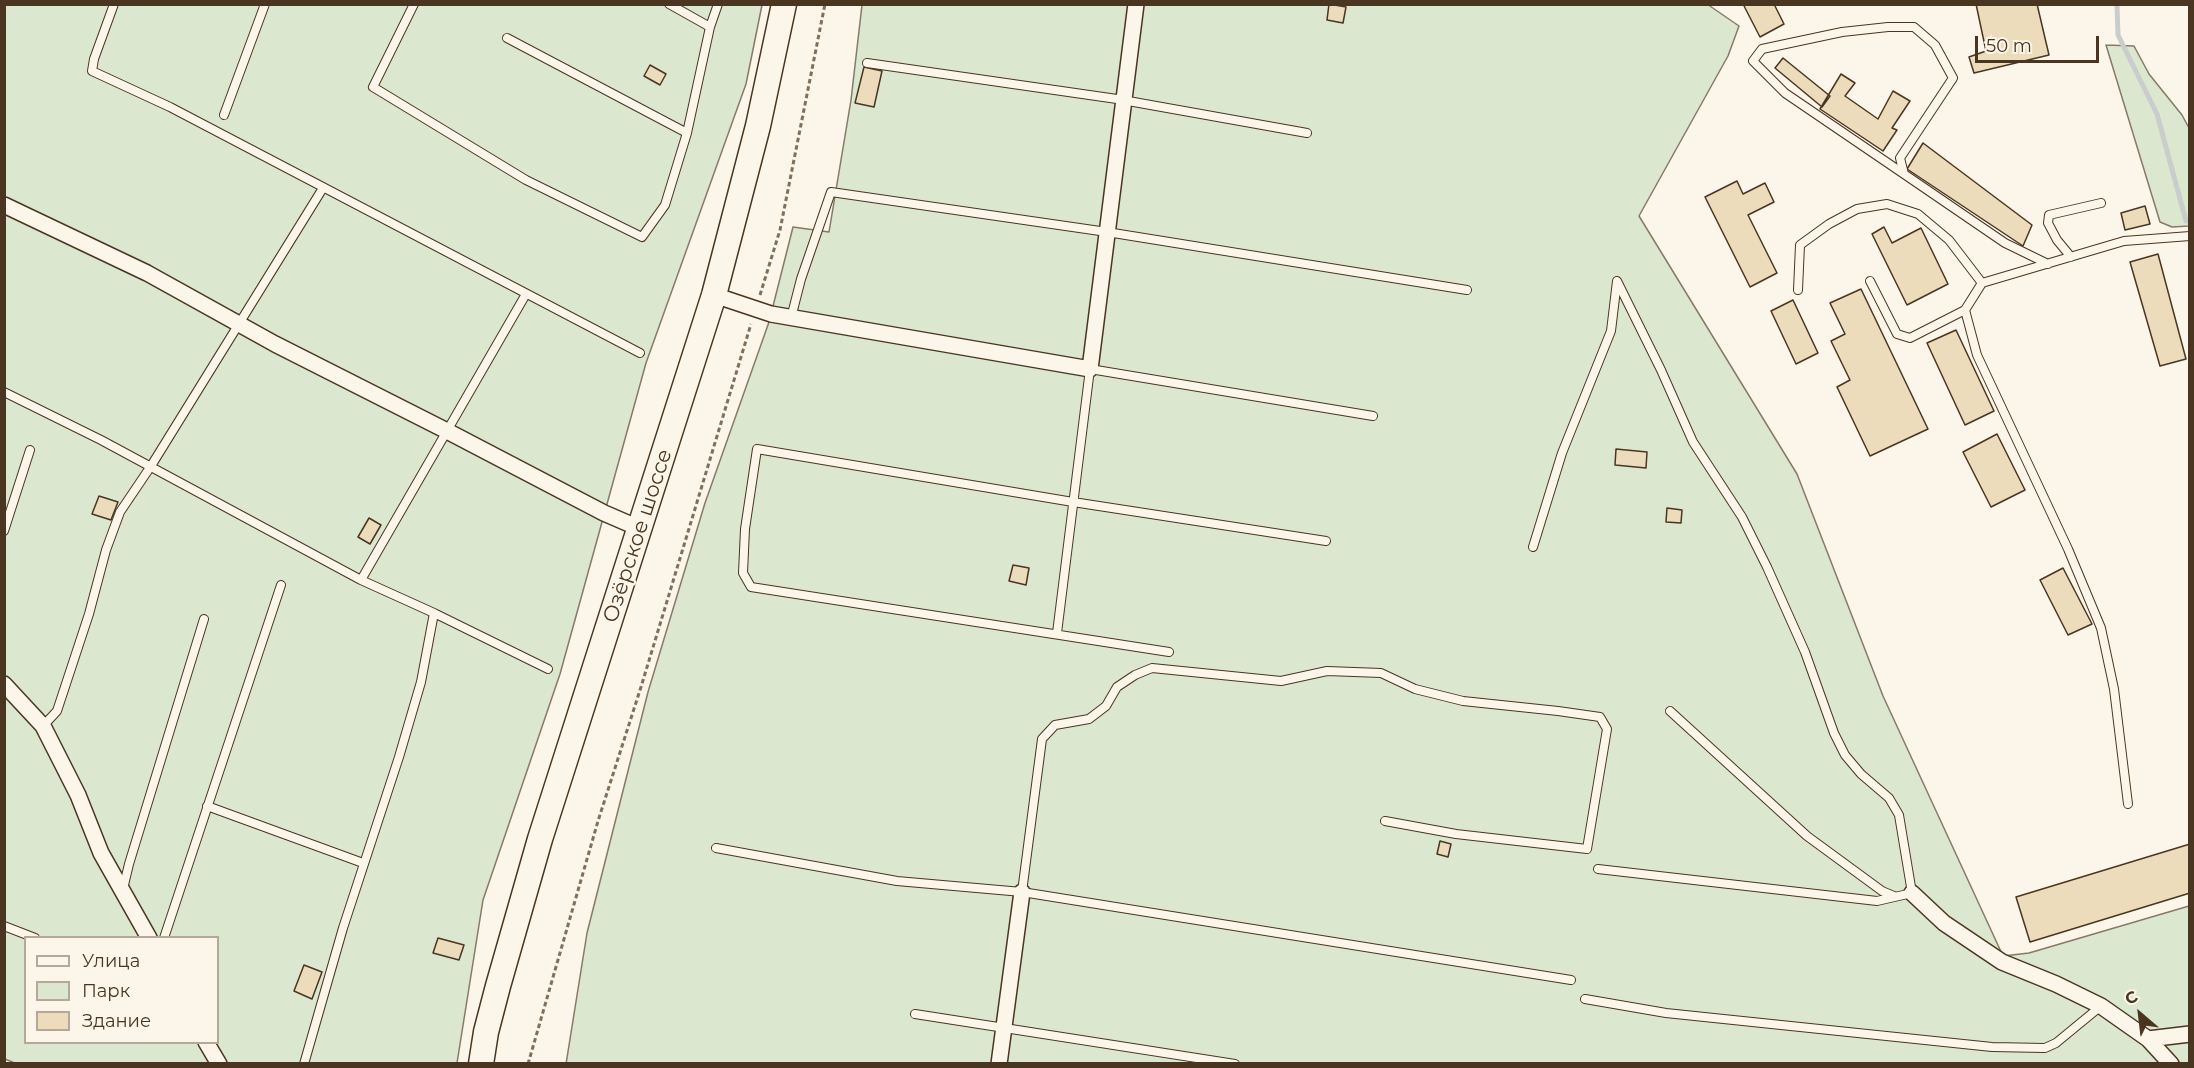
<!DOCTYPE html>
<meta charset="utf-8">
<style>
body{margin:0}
#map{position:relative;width:2194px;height:1068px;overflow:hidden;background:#fbf6e9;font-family:Montserrat,sans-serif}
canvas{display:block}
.frame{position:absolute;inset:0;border:6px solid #4a3520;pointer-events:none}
.legend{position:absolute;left:24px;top:936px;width:195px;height:108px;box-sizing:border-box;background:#fbf6e9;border:2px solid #b4a999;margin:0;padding:8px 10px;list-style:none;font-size:18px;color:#4a3520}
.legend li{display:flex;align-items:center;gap:12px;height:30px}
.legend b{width:30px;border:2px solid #b4a999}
.north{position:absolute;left:2110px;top:984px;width:60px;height:60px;-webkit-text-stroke:4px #fbf6e9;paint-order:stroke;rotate:332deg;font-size:16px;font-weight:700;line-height:24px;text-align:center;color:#4a3520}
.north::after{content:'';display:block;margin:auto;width:21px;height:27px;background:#4a3520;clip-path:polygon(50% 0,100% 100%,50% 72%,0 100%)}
.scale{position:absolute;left:1975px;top:36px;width:124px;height:27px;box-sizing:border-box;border:3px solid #4a3520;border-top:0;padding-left:8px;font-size:18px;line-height:21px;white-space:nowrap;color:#4a3520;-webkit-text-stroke:4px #fbf6e9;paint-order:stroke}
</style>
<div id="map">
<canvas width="2194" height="1068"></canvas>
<div class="frame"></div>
<ul class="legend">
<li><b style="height:8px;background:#fbf6e9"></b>Улица</li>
<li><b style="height:16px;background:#dce7d0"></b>Парк</li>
<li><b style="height:16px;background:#ecdcbc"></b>Здание</li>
</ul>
<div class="north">С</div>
<div class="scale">50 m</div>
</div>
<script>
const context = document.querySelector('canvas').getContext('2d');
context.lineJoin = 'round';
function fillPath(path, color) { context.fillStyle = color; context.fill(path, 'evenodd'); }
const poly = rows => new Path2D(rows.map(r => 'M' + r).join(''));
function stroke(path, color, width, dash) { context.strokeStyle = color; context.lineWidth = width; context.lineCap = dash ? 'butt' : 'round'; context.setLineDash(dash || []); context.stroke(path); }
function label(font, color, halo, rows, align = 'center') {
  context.font = font + ' Montserrat,sans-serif'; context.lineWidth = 4.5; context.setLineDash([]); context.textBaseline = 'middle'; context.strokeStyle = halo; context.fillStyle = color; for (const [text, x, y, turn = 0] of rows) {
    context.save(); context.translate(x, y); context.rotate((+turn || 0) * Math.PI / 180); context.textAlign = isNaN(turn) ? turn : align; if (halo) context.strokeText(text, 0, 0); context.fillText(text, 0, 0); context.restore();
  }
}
const green = poly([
 [1707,4,1739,26,1728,56,1639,216,1797,474,1883,696,2003,956,2029,953,2189,906,2189,1063,566,1064,587,933,648,692,705,503,769,322,793,227,829,232,851,100,862,5,1707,4],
 [4,5,762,5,746,84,646,363,560,674,483,900,457,1063,17,1064,5,1059,4,5],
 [26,938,218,938,218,1042,26,1042,26,938],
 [2106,45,2134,46,2149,74,2182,115,2189,128,2189,226,2172,227,2160,222,2106,45]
]);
const stream = poly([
 [2117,5,2118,35,2157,114,2186,221]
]);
const building = poly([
 [1329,4,1346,7,1343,23,1327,20,1329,4],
 [1743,4,1774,4,1784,24,1760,37,1743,4],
 [1976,4,2037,4,2049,55,1974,73,1969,57,1986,51,1976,4],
 [1783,58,1830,96,1822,107,1775,68,1783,58],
 [650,65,666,74,660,85,644,76,650,65],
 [864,67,882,71,874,107,855,103,864,67],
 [1841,74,1855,83,1845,96,1878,119,1893,91,1910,101,1892,128,1897,130,1883,151,1820,109,1841,74],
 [1923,143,2032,225,2023,246,1907,169,1923,143],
 [1737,181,1743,194,1765,183,1774,202,1748,215,1777,273,1750,287,1705,197,1737,181],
 [2145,206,2150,224,2125,230,2121,213,2145,206],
 [1884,227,1892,243,1921,228,1948,284,1907,305,1872,234,1884,227],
 [2158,254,2186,359,2160,366,2130,262,2158,254],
 [1861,289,1928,429,1870,456,1837,387,1850,380,1831,341,1845,334,1830,303,1861,289],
 [1793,300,1818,353,1796,364,1771,311,1793,300],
 [1956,330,1994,411,1965,425,1927,343,1956,330],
 [1997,434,2025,490,1991,507,1963,452,1997,434],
 [1616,449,1647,452,1646,468,1615,465,1616,449],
 [99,496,118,502,111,520,92,514,99,496],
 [1667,508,1682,510,1681,523,1666,522,1667,508],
 [369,518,381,525,370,544,358,537,369,518],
 [1013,565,1029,568,1026,585,1009,581,1013,565],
 [2063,568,2092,624,2068,635,2040,580,2063,568],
 [1440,841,1451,844,1448,857,1437,854,1440,841],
 [2190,844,2190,893,2030,942,2016,897,2190,844],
 [438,938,464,945,459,960,433,953,438,938],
 [304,965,322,972,312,999,294,991,304,965]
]);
const path = poly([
 [760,295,780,230,825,4],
 [528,1064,598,821,641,687,751,324]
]);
const service = poly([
 [114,4,94,59,92,71,170,107,640,353],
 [414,4,373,87,526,180,642,237,665,205,687,133,710,27,718,4],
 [669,4,710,27],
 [507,38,687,133],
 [867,63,1117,99,1307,133],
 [224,115,265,4],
 [1904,174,1785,93,1753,61,1762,49,1842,32,1888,27,1914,27,1935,45,1953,78,1900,158,1904,174,2005,243,2048,264],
 [2071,257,2057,240,2048,223,2049,215,2101,203],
 [1870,281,1897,334,1910,338,1965,310],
 [1798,290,1800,245,1829,224,1857,209,1887,204,1918,214,1949,240,1982,283],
 [791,318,801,279,831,192,1107,232,1467,290],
 [4,392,101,440,361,580,434,613,548,669],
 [4,531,30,450],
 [1533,547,1562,453,1611,331,1617,281,1661,370,1693,442,1742,517,1767,567,1805,652,1834,733,1845,755,1861,774,1889,798,1899,815,1912,893,1877,901,1598,869],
 [361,580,526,294],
 [1057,633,1090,369,1373,416],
 [1169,652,751,587,743,573,745,529,757,449,1073,502,1326,541],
 [1670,711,1807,836,1882,891,1894,896],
 [43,726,57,711,89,614,106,550,120,512,151,466,323,188],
 [2128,804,2114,689,2101,628,2068,549,1977,355,1965,310,1982,283,2124,241,2190,236],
 [207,806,363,863],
 [716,848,897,881,1022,892,1571,980],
 [123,889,129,864,204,619],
 [1022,892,1042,739,1055,725,1089,719,1106,706,1117,687,1135,675,1152,668,1281,681,1327,671,1381,673,1415,689,1463,701,1558,711,1600,717,1607,729,1587,849,1456,834,1385,821],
 [4,926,35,938],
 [164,938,281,585],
 [1585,999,1666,1013,1992,1047,2045,1048,2056,1043,2101,1006],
 [915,1014,1235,1064],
 [304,1064,343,928,399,757,421,682,434,613]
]);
const minor = poly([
 [4,205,147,273,275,344,447,431,604,513,641,529],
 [714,295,771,314,1090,369,1136,4],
 [4,684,43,726,78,795,101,853,149,938],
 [1912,893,1944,923,2002,962,2056,984,2101,1006,2148,1039,2190,1034],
 [2148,1039,2171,1064],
 [206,1042,219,1064],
 [999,1064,1022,892]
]);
const primary = poly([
 [481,1064,486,1032,498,986,540,839,714,295,758,126,784,4]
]);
const streetNames = [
 ["Озёрское шоссе",638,536,-72]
];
fillPath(green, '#dce7d0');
stroke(green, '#887966', 1.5);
stroke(stream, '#c9cecd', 5);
fillPath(building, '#ecdcbc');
stroke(building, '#4a3520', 1.5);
stroke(service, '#4a3520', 10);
stroke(minor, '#4a3520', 18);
stroke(primary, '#4a3520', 27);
stroke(path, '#7f6f5c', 3, [4.5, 3]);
stroke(service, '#fbf6e9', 8);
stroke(minor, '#fbf6e9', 15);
stroke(primary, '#fbf6e9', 24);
label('21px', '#4a3520', '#fbf6e9', streetNames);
</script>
